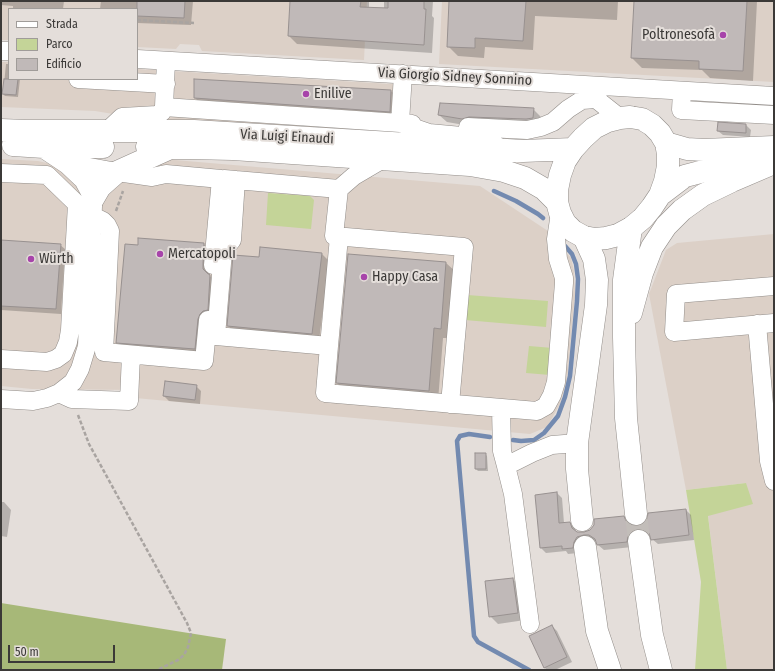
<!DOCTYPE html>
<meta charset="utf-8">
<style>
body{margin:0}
#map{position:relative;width:775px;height:671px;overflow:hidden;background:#e4deda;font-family:"Fira Sans Condensed",sans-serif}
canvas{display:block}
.frame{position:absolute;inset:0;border:2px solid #3b3937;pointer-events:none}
.legend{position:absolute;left:8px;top:8px;width:130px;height:72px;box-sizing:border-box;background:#e4deda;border:1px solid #a09c99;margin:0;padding:5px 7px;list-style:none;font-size:12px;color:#3b3937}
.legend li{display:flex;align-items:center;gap:8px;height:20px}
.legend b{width:20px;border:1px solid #a09c99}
.scale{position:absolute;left:8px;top:645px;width:107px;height:18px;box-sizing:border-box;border:2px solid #3b3937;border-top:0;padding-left:5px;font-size:12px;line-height:14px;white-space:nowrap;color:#3b3937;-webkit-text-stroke:3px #e4deda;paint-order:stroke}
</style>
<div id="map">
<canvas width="775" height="671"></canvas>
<div class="frame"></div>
<ul class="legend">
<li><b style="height:5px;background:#fff"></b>Strada</li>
<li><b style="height:11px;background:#c4d498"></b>Parco</li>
<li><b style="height:11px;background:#c0b9b8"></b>Edificio</li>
</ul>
<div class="scale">50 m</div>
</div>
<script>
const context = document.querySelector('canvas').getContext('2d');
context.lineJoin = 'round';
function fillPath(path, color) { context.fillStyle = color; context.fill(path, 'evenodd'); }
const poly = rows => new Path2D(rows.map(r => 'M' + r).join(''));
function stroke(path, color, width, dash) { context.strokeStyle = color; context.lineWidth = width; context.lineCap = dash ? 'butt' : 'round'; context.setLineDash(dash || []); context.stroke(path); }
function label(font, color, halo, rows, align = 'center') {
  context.font = font + ' "Fira Sans Condensed",sans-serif'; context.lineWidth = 4; context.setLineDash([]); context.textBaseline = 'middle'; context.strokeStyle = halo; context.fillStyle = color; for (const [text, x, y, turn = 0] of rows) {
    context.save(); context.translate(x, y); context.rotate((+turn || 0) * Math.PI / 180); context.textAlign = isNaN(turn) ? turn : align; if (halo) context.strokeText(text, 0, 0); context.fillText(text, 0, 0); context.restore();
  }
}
const built = poly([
 [1,1,367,1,364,60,202,51,199,45,180,44,176,49,137,47,137,9,9,9,9,40,1,40],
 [442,1,774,1,774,82,439,64],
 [1,62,9,62,9,79,137,79,137,69,408,85,405,138,174,124,95,111,1,107],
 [1,159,38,161,60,166,163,159,480,186,551,233,571,258,574,271,575,295,567,381,560,404,547,427,530,434,135,398,135,390,32,389,1,386],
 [774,234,774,670,727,670,708,515,746,483,686,490,649,294,666,250,677,243]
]);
const green = poly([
 [268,193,310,196,314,200,311,229,266,225],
 [467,295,548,301,546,327,465,320],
 [529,346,553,348,550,375,526,373],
 [746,483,753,504,708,516,727,670,695,670,701,582,686,490]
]);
const forest = poly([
 [1,603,226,639,222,670,1,670]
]);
const shadow = poly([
 [1,1,64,1,63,9,13,9,13,6,1,5],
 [101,1,193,1,191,25,137,23,137,9,100,9],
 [291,1,369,1,369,8,384,9,384,1,433,1,432,16,434,18,432,53,297,44,289,36],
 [450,1,618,1,617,20,535,16,533,50,485,47,484,58,458,56,448,46],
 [635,1,757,1,753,81,710,78,702,70,642,68,632,58],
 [6,64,9,64,9,79,20,79,18,97,5,96,3,94],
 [195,80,391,91,393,93,391,113,197,100,195,98],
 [533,109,541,117,540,125,470,126,447,122,439,115],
 [746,125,751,130,750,137,723,135,718,131],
 [139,239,204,244,211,252,210,276,217,283,202,356,125,350,118,342],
 [1,241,60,245,65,249,61,314,1,310],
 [322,254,329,261,319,341,236,333,228,326,260,258],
 [446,263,456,272,450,338,443,338,438,401,347,393,337,383],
 [196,386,201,391,200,404,169,401,164,396],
 [485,454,487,456,488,471,478,471,476,469],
 [557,493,562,498,564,523,569,523,575,528,576,532,583,533,623,517,629,522,630,526,638,527,686,510,691,515,694,540,658,544,652,539,650,534,643,533,632,547,604,550,598,545,596,541,589,539,578,553,568,554,566,551,546,553,541,548,536,495],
 [635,529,637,530,627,534,626,532],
 [1,502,4,502,11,510,7,537,1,536],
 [513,579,520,587,525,620,498,624,490,616],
 [552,626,557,631,572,662,555,670,547,670,545,668]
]);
const stream = poly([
 [494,191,516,201,538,214,543,218],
 [490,437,469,434,460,436,457,441,474,636,478,642,529,670],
 [513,440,521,441,534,440,544,433,558,416,565,397,570,376,577,301,578,279,576,264,572,254,565,246]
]);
const building = poly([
 [137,1,185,1,184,18,137,16,137,1],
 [290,1,361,1,360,7,388,8,388,1,424,1,424,9,426,9,424,45,288,36,290,1],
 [449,1,526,1,523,41,475,38,475,48,447,47,449,1],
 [634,1,747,1,743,71,699,69,699,61,631,58,634,1],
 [4,79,18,79,16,95,2,94,4,79],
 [194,79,391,90,390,112,194,98,194,79],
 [440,103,534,108,533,118,526,119,469,117,462,119,438,115,440,103],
 [718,122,746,124,746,133,717,131,718,122],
 [138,238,204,243,203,264,203,269,207,273,210,275,208,310,203,311,200,314,198,319,195,349,116,343,125,244,138,245,138,238],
 [1,240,61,244,56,309,1,306,1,240],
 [260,247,322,253,312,334,227,326,233,255,259,257,260,247],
 [348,254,446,262,441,329,434,328,429,391,336,383,348,254],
 [165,381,197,385,195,400,163,396,165,381],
 [475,453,486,453,486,469,475,469,475,453],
 [557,492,559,523,570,522,572,528,577,532,584,532,590,530,594,525,594,519,624,516,626,521,631,525,638,526,643,524,647,519,648,513,686,509,689,535,651,540,649,533,644,530,638,529,631,531,628,536,627,542,597,545,595,539,589,535,584,535,577,537,574,542,573,548,562,549,562,546,540,548,535,495,557,492],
 [513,578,518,613,489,617,485,581,513,578],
 [552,625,567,657,544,668,529,636,552,625]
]);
const highwayTunnel = poly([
 [636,514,639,541]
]);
const path = poly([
 [137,20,194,23],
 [116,211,123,191],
 [78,415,89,444,187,623,191,633,188,647,184,655,178,660,157,670]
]);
const minor = poly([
 [1,51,9,51],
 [137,59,774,96],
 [403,74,400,123,412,124],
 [78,79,166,84],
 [682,91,681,110,774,115],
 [164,107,400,123,429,133,483,138,499,147],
 [468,127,527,130,541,127,553,122,568,109,582,100,596,99,620,118],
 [106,132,122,117,157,115,162,112,164,107,166,61],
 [383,159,354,176,339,189,334,236,464,247,450,404],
 [68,163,117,172,152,177,166,174,221,179,213,265],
 [1,173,47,175,77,204,89,205],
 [224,179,339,189],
 [236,180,232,240,223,251,216,336,329,346,325,393,537,411,546,406,552,395,556,382,564,283,564,278,558,259,556,239,560,213],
 [93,216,103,221,107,225,110,231,104,352,204,361,208,320],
 [774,286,676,294,674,332,774,323],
 [757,324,769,461,774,481],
 [329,346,339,237],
 [1,359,47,362,56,359,63,354,68,342,70,330,77,204],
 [59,393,72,399,129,401,131,355],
 [1,399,33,401,47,398,59,393,73,382,80,369,87,346,93,206],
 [501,408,502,451,506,466],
 [530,624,513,494,506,466,532,453,552,445,577,443]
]);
const major = poly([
 [630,117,642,119,652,125,660,133,666,143,668,154,668,166,665,181,660,195,652,207,643,218,631,228,618,235,606,238,595,239,584,237,573,231,565,223,560,213,557,202,557,190,560,175,565,161,573,149,583,138,594,128,608,121,620,118,630,117],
 [1,130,26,131,194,131,523,151,573,149],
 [666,143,687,149,704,150,774,147],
 [13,145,44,147,103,147],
 [44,147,68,163,85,179,92,192,93,199],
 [147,147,233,149,470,165,504,171,525,178,544,189,557,202],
 [660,195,685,176,708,170,746,164,771,162],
 [93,199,100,187,117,172,168,149]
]);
const highway = poly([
 [631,228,624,280,624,337,626,418,636,514],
 [631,313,642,273,652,247,666,226,682,210,703,195,732,181,774,163],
 [582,520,577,469,577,443,596,305,597,280,594,259,584,237],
 [639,541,652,635,661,670],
 [585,547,597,631,610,670]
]);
const markers = [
 [723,35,4,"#a744aa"],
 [306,94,4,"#a744aa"],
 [160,254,4,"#a744aa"],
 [31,259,4,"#a744aa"],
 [364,277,4,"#a744aa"]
];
const poiNames = [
 ["Poltronesofà",715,35,"right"],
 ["Enilive",314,94],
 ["Mercatopoli",168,254],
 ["Würth",39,259],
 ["Happy Casa",372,277]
];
const streetNames = [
 ["Via Giorgio Sidney Sonnino",455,77,3],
 ["Via Luigi Einaudi",287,137,3]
];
fillPath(built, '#dcd0c7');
fillPath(green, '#c4d498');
fillPath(forest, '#a7b878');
fillPath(shadow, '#0003');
stroke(stream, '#738ab0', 4.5);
fillPath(building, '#c0b9b8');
stroke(building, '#989190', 1);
stroke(highwayTunnel, '#c2bdb9', 22, [22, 11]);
stroke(minor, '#928d89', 19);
stroke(major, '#928d89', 23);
stroke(highway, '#928d89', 23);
stroke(path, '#a9a4a1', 2.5, [4, 2]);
stroke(minor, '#fff', 18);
stroke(major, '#fff', 22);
stroke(highway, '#fff', 22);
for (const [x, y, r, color] of markers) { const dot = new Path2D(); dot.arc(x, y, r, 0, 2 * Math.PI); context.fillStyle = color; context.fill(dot); stroke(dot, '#e4deda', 1.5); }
label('14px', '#3b3937', '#e4deda', poiNames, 'left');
label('14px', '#3b3937', '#e4deda', streetNames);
</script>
